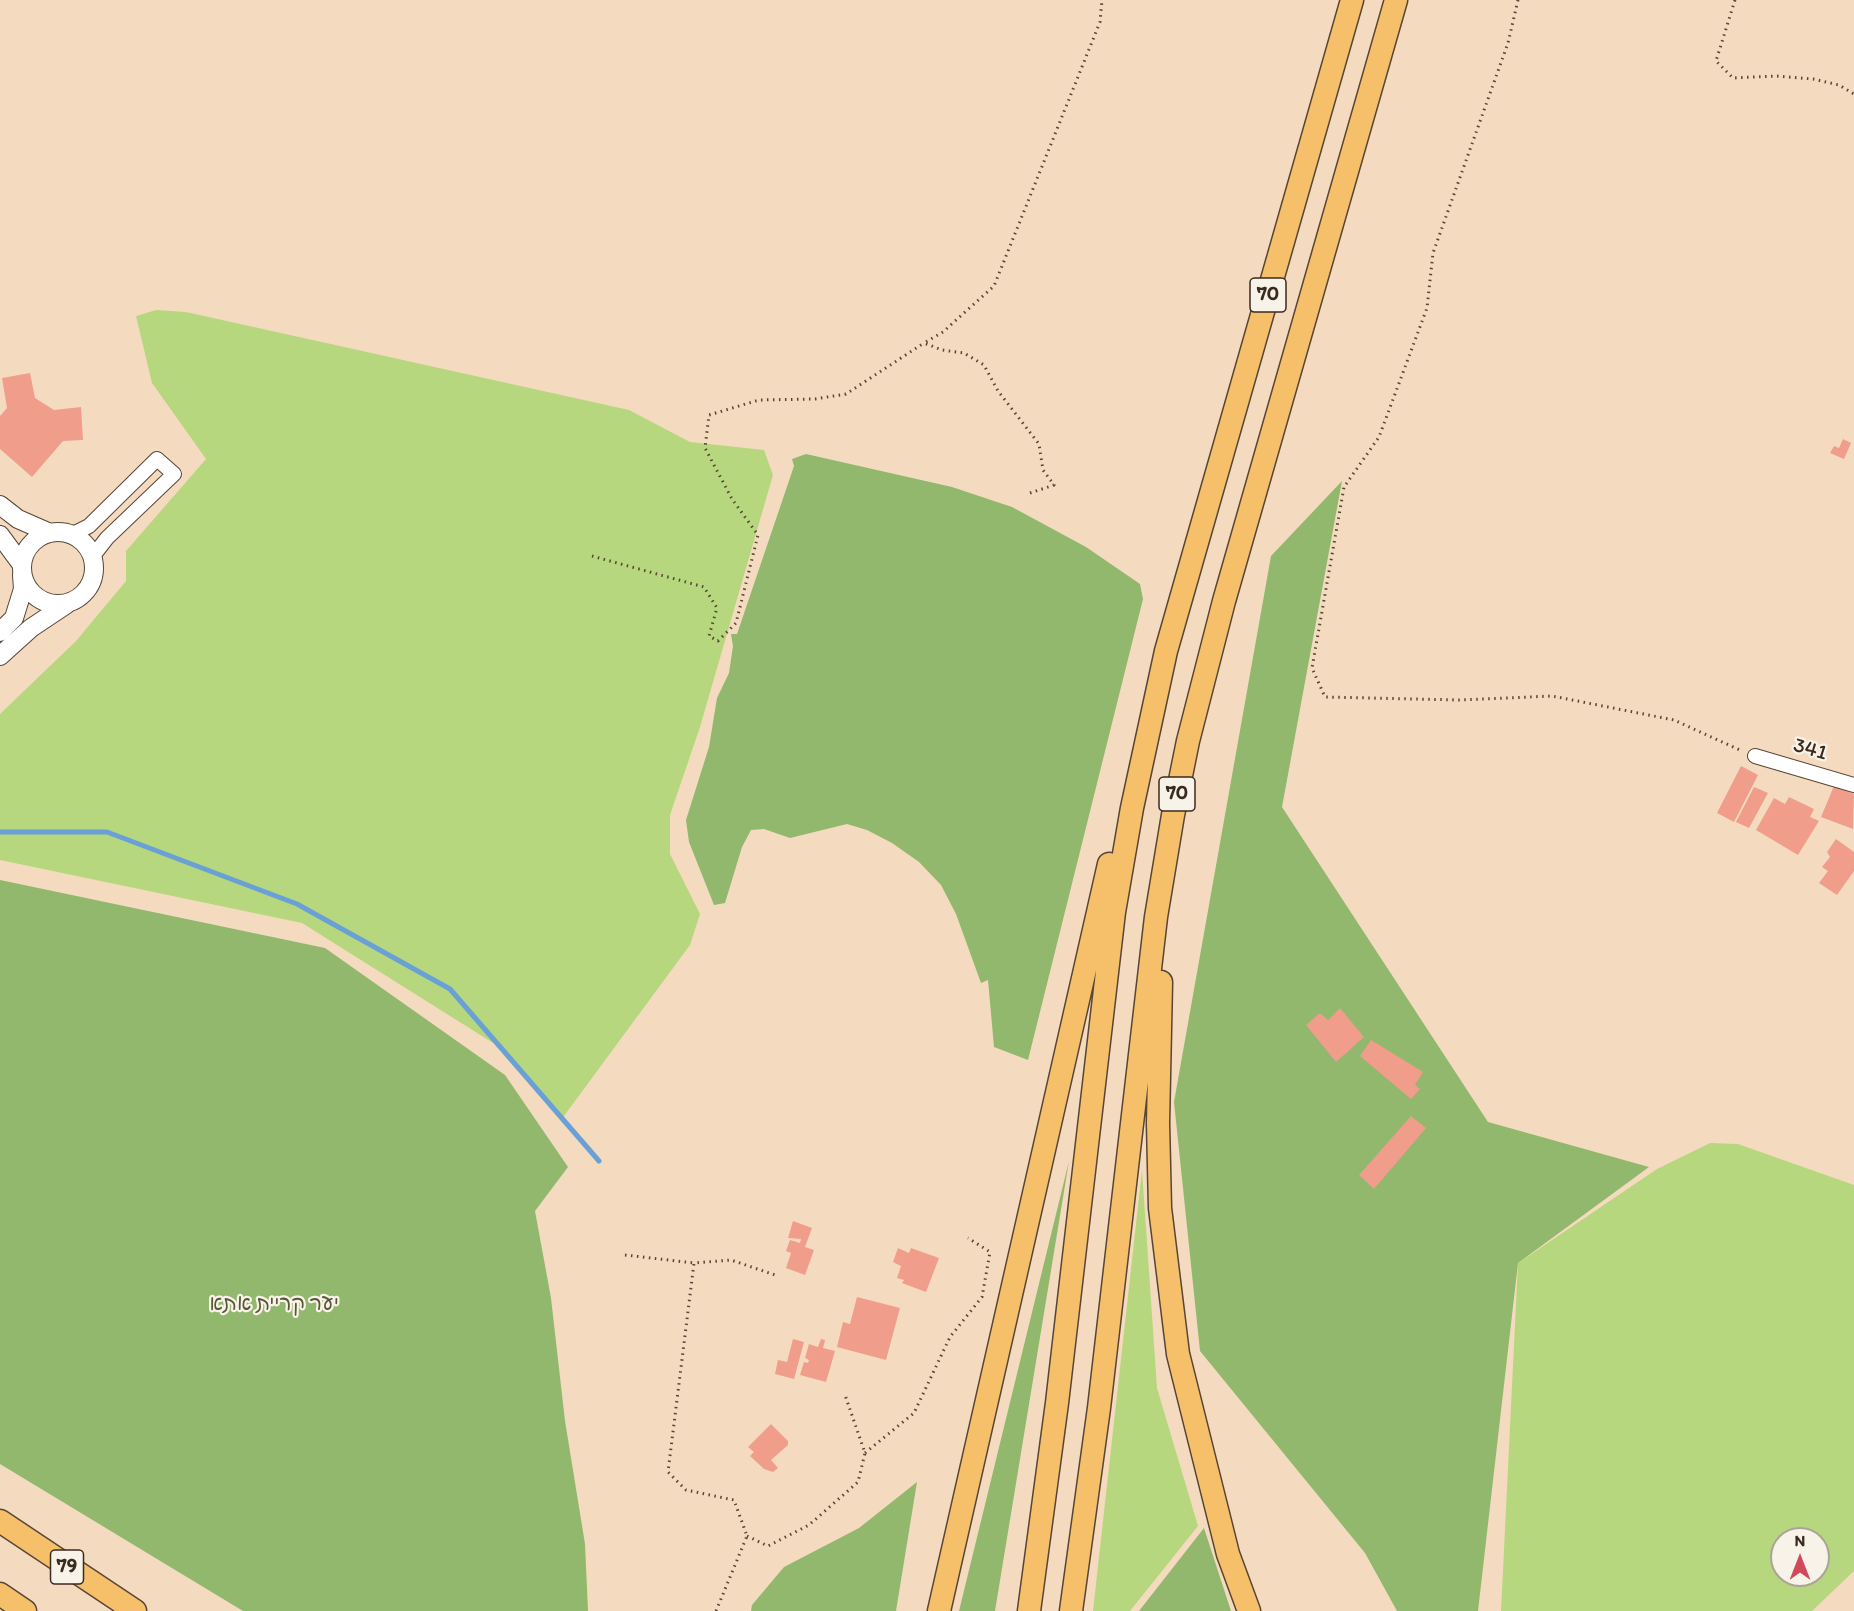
<!DOCTYPE html>
<meta charset="utf-8">
<style>
body{margin:0}
#map{position:relative;width:1854px;height:1611px;overflow:hidden;background:#f4dbbf;font-family:Itim,sans-serif}
canvas{display:block}
.north{position:absolute;left:1770px;top:1527px;width:60px;height:60px;box-sizing:border-box;background:#f7f3e8;border:2px solid #aca397;border-radius:50%;rotate:0deg;font-size:16px;font-weight:700;line-height:24px;text-align:center;color:#3b2a1e}
.north::after{content:'';display:block;margin:auto;width:21px;height:27px;background:#d1495b;clip-path:polygon(50% 0,100% 100%,50% 72%,0 100%)}
</style>
<div id="map">
<canvas width="1854" height="1611"></canvas>
<div class="north">N</div>
</div>
<script>
const context = document.querySelector('canvas').getContext('2d');
context.lineJoin = 'round';
function fillPath(path, color) { context.fillStyle = color; context.fill(path, 'evenodd'); }
const poly = rows => new Path2D(rows.map(r => 'M' + r).join(''));
function stroke(path, color, width, dash) { context.strokeStyle = color; context.lineWidth = width; context.lineCap = dash ? 'butt' : 'round'; context.setLineDash(dash || []); context.stroke(path); }
function label(font, color, halo, rows, align = 'center') {
  context.font = font + ' Itim,"Playpen Sans Hebrew",sans-serif'; context.lineWidth = 4.5; context.setLineDash([]); context.textBaseline = 'middle'; context.strokeStyle = halo; context.fillStyle = color; for (const [text, x, y, turn = 0] of rows) {
    context.save(); context.translate(x, y); context.rotate((+turn || 0) * Math.PI / 180); context.textAlign = isNaN(turn) ? turn : align; if (halo) context.strokeText(text, 0, 0); context.fillText(text, 0, 0); context.restore();
  }
}
const green = poly([
 [156,310,186,312,629,410,690,442,764,450,773,475,700,727,670,815,670,854,700,914,690,945,561,1120,501,1048,302,923,0,860,0,714,76,641,126,581,126,551,206,459,152,383,136,316],
 [1710,1143,1738,1144,1854,1185,1854,1571,1812,1611,1501,1611,1518,1263,1657,1169],
 [1782,1539,1818,1539,1818,1575,1782,1575],
 [1142,1170,1157,1388,1198,1526,1130,1611,1093,1611]
]);
const forest = poly([
 [806,454,952,487,1012,507,1086,547,1140,584,1143,599,1028,1060,994,1047,988,980,981,983,956,914,941,885,919,862,892,843,867,830,847,824,790,838,764,829,751,830,742,847,725,903,714,905,689,842,686,820,709,747,717,698,729,673,733,646,731,634,737,634,794,466,792,459],
 [1342,481,1282,807,1488,1122,1649,1167,1518,1263,1478,1611,1397,1611,1365,1553,1200,1351,1174,1102,1271,556],
 [0,880,325,948,505,1075,568,1167,535,1211,551,1298,565,1421,585,1544,588,1611,243,1611,0,1464],
 [1069,1161,995,1611,959,1611],
 [917,1482,896,1611,751,1611,752,1605,784,1567,859,1528],
 [1204,1528,1231,1611,1139,1611]
]);
const stream = poly([
 [0,832,107,832,297,904,450,989,599,1161]
]);
const building = poly([
 [30,373,35,398,54,410,81,407,83,440,63,441,32,477,0,449,0,416,7,408,2,378],
 [1843,439,1851,443,1844,459,1830,453,1834,446,1839,448],
 [1741,766,1758,775,1734,822,1717,813],
 [1834,786,1854,794,1853,829,1821,817],
 [1754,787,1768,793,1749,828,1736,822],
 [1789,797,1814,809,1810,817,1819,821,1798,855,1756,830,1774,798,1785,804],
 [1836,839,1854,852,1854,871,1837,895,1819,883,1828,871,1822,867,1830,857,1827,852],
 [1340,1008,1364,1037,1336,1062,1306,1025,1320,1013,1328,1020],
 [1371,1040,1423,1072,1415,1085,1420,1089,1411,1099,1360,1056],
 [1411,1116,1426,1128,1374,1189,1359,1175],
 [793,1221,812,1228,805,1247,814,1250,805,1275,786,1268,791,1253,786,1251,790,1240,800,1243,801,1239,788,1238],
 [898,1248,909,1253,911,1248,939,1258,926,1292,902,1283,904,1280,897,1278,901,1266,893,1262],
 [857,1297,900,1308,886,1360,837,1347,843,1322,850,1324],
 [793,1339,804,1342,794,1379,775,1374,778,1360,787,1362],
 [821,1339,825,1340,823,1348,835,1351,826,1382,800,1375,804,1362,808,1363,809,1360,805,1358,809,1344,818,1347],
 [771,1424,788,1441,788,1445,771,1460,778,1468,773,1472,764,1469,750,1456,754,1452,748,1447]
]);
const path = poly([
 [1518,0,1508,43,1433,253,1427,308,1379,437,1344,487,1312,668,1325,697,1459,700,1552,696,1674,720,1742,751],
 [1735,0,1716,61,1733,78,1776,76,1813,79,1839,85,1854,94],
 [1030,493,1054,485,1043,470,1039,444,998,391,984,365,964,353,942,350,924,343,943,332,994,286,1100,22,1102,0],
 [592,556,704,587,717,608,709,636,718,641,736,623,758,535,732,499,705,448,709,415,759,400,815,399,846,394,924,343],
 [625,1255,694,1263],
 [865,1453,914,1413,950,1337,982,1297,990,1252,968,1238],
 [747,1536,768,1546,809,1525,858,1482,865,1453,845,1395],
 [716,1611,747,1536,734,1500,686,1490,668,1472,694,1263,731,1260,778,1276]
]);
const minor = poly([
 [73,534,89,526,157,459,174,474,107,538,93,556],
 [1755,756,1854,785]
]);
const tertiary = poly([
 [0,505,18,519,50,533],
 '22 568a36 36 0 1 1 72 0a36 36 0 1 1-72 0Z',
 [0,535,22,565],
 [0,632,14,618,23,589,22,575],
 [0,656,31,628,67,604]
]);
const trunk = poly([
 [1161,982,1158,1123,1160,1208,1178,1354,1228,1554,1249,1611],
 [0,1521,135,1611],
 [0,1594,25,1611],
 [939,1611,1109,864],
 [1029,1611,1057,1403,1114,912,1132,808,1166,651,1352,0],
 [1071,1611,1099,1408,1156,917,1173,815,1188,741,1224,601,1396,0]
]);
const shields = [
 [1268,295,36],
 [1177,794,36],
 [67,1567,33]
];
const shieldNames = [
 ["70",1268,295],
 ["70",1177,794],
 ["79",67,1567]
];
const streetNames = [
 ["341",1810,750,16]
];
const parkNames = [
 ["יער קריית אתא",274,1305]
];
fillPath(green, '#b7d77e');
fillPath(forest, '#91b86d');
stroke(stream, '#69a0d6', 5);
fillPath(building, '#f09d8b');
stroke(minor, '#574536', 16);
stroke(tertiary, '#574536', 20);
stroke(trunk, '#574536', 25);
stroke(path, '#574536', 3, [1.5, 4.5]);
stroke(minor, '#fff', 14);
stroke(tertiary, '#fff', 18);
stroke(trunk, '#f6c06b', 22);
for (const [x, y, w] of shields) { const box = new Path2D(); box.roundRect(x - w / 2, y - 17, w, 34, 4.5); context.fillStyle = '#f7f3e8'; context.fill(box); stroke(box, '#3b2a1e', 1.5); }
label('bold 20px', '#3b2a1e', null, shieldNames);
label('21px', '#3b2a1e', '#f7f3e8', streetNames);
label('21px', '#5a5536', '#f7f3e8', parkNames);
</script>
